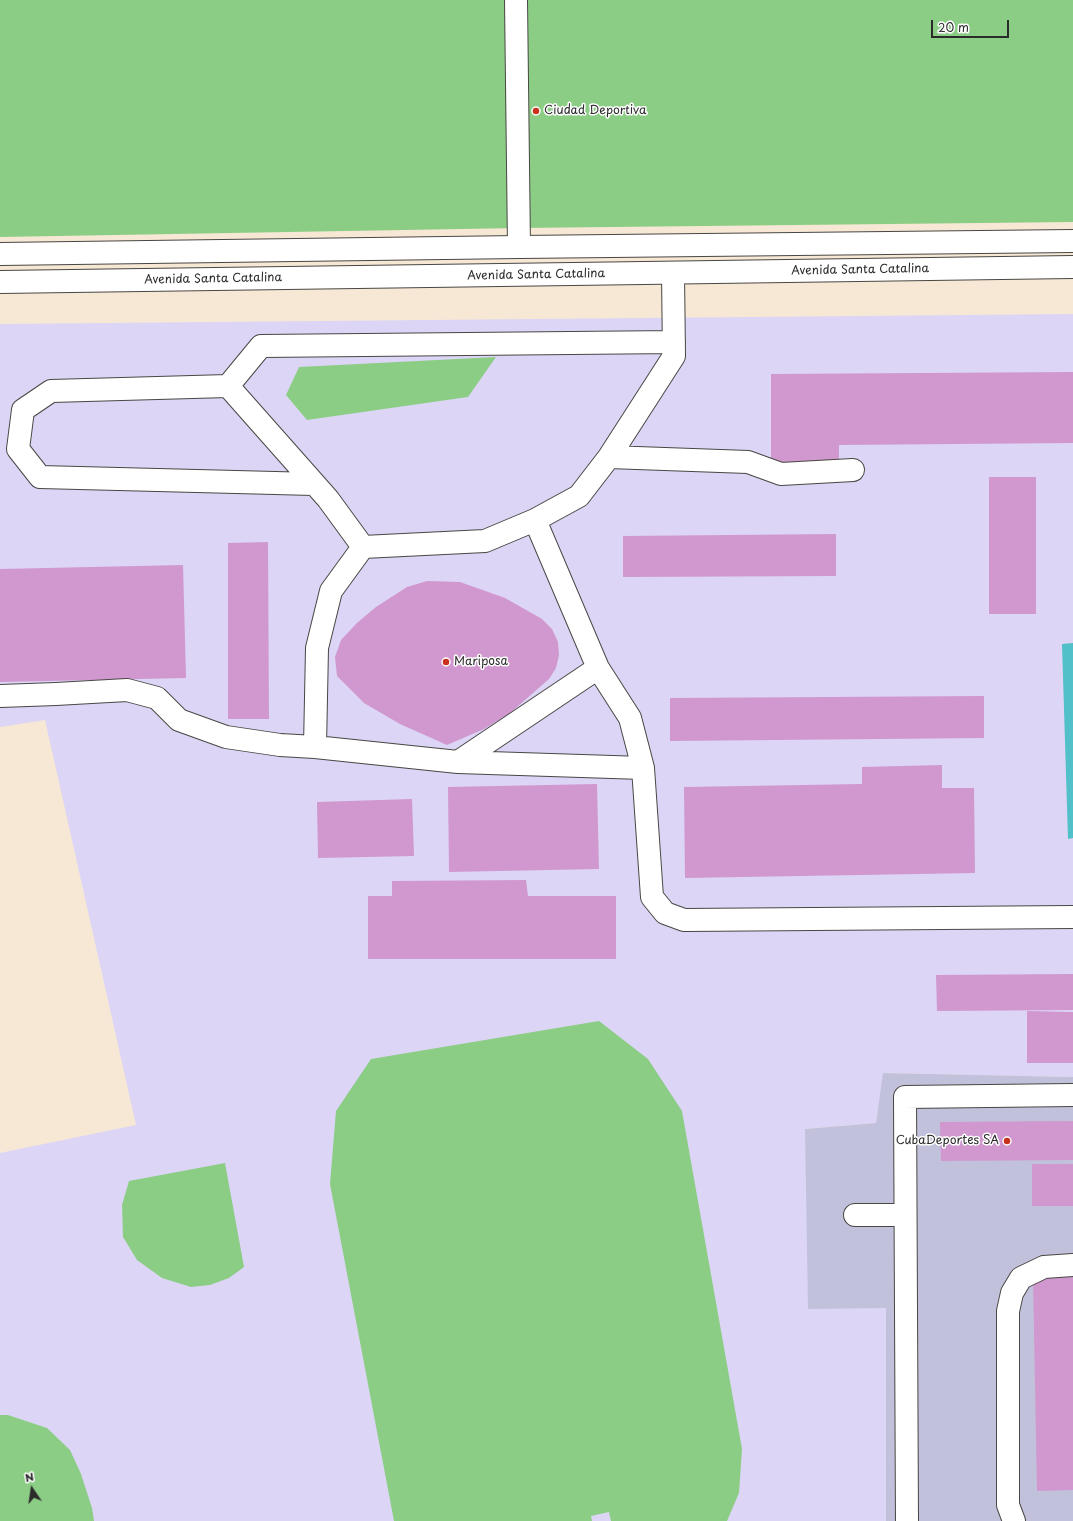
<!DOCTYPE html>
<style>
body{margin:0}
#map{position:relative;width:1073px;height:1521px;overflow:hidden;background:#f6e8d5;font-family:"Playpen Sans",sans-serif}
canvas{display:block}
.north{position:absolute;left:12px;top:1469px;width:40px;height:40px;-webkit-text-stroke:3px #fff;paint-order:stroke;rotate:347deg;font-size:11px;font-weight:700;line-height:16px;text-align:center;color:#2b2b2b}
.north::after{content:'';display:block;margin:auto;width:14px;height:18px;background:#2b2b2b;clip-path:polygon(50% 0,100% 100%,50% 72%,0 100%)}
.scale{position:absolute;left:931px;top:20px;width:78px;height:18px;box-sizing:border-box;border:2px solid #2b2b2b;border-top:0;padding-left:5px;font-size:12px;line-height:14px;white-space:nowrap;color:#2b2b2b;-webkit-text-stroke:3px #fff;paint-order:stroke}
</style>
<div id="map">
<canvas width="1073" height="1521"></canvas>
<div class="north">N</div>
<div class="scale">20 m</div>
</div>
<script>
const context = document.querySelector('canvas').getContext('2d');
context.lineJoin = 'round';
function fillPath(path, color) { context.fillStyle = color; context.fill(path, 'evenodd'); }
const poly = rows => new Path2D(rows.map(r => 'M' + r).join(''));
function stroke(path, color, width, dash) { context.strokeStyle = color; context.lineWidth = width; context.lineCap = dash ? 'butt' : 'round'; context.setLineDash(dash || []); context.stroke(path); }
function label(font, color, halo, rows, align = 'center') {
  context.font = font + ' "Playpen Sans",sans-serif'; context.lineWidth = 3; context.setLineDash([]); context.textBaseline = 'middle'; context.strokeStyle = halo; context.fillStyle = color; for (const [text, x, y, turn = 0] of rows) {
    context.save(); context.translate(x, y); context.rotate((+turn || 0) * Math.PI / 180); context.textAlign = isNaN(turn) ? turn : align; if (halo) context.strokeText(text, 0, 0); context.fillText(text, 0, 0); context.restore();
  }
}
const built = poly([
 [1073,314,1073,1077,884,1073,876,1123,805,1129,886,1308,886,1521,0,1521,0,1153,136,1125,45,720,0,727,0,324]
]);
const industrial = poly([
 [883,1073,1073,1077,1073,1521,886,1521,886,1308,808,1309,805,1129,876,1123]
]);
const green = poly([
 [0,0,1073,0,1073,222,519,228,0,237],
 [496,357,468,397,307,420,286,395,299,367],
 [599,1021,648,1059,682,1111,742,1449,739,1493,727,1521,611,1521,609,1512,591,1516,592,1521,394,1521,330,1184,336,1111,371,1059],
 [225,1163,244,1267,229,1278,210,1285,191,1287,162,1278,137,1260,123,1237,122,1205,129,1181],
 [0,1415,8,1415,47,1428,70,1450,81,1474,92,1508,94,1521,0,1521]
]);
const water = poly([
 [1073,643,1073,838,1068,839,1062,644]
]);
const building = poly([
 [1073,372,1073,443,839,445,839,464,771,465,771,374],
 [989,477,1036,477,1036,614,989,614],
 [836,534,836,576,623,577,623,536],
 [268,542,269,719,228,719,228,543],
 [183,565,186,678,0,682,0,569],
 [427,581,460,582,505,598,542,619,552,629,558,642,559,655,556,668,549,679,510,713,484,729,447,745,400,724,364,703,337,676,335,657,341,640,357,623,376,607,407,587],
 [984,696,984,738,670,741,670,698],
 [942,765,942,788,974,788,975,873,685,878,684,787,862,784,862,767],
 [597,784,599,869,449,872,448,787],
 [412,799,414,856,318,858,317,802],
 [526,880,528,896,616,896,616,959,368,959,368,896,392,896,392,881],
 [1073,974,1073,1010,937,1011,936,975],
 [1027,1011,1073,1012,1073,1063,1027,1063],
 [1073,1121,1073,1160,941,1161,940,1122],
 [1032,1164,1073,1164,1073,1206,1032,1206],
 [1073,1276,1073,1490,1037,1491,1033,1277]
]);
const minor = poly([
 [516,0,519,247],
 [673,273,674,356,609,457,579,496,535,520,485,541,363,547,328,499,228,386,261,346,674,342],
 [228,386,51,391,23,410,18,449,40,477,314,484],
 [609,457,748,462,781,474,853,470],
 [535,520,598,668,630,718,643,768,652,897,665,913,684,920,1073,917],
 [363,547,331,591,317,648,315,747,458,762,643,768],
 [0,696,56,694,127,690,157,698,179,720,226,737,280,745,315,747],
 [458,762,598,668],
 [855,1215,905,1215],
 [907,1521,905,1097,1073,1095],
 [1014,1521,1008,1505,1008,1311,1012,1293,1021,1278,1044,1267,1073,1265]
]);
const major = poly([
 [0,254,519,247,1073,241],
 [0,282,1073,267]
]);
const markers = [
 [536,111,4,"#c8321e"],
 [446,662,4,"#c8321e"],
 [1007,1141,4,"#c8321e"]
];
const poiNames = [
 ["Ciudad Deportiva",544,111],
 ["Mariposa",454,662],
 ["CubaDeportes SA",999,1141,"right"]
];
const streetNames = [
 ["Avenida Santa Catalina",860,270,-1],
 ["Avenida Santa Catalina",536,275,-1],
 ["Avenida Santa Catalina",213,279,-1]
];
fillPath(built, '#dcd5f6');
fillPath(industrial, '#c2c1dc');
fillPath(green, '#8ccd85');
fillPath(water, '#51c0c8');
fillPath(building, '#d098ce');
stroke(minor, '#494744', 24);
stroke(major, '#494744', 24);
stroke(minor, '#fff', 22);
stroke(major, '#fff', 22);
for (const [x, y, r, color] of markers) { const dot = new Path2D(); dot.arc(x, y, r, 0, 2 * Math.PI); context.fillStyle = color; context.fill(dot); stroke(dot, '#fff', 1.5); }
label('12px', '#2b2b2b', '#fff', poiNames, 'left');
label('12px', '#2b2b2b', '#fff', streetNames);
</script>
